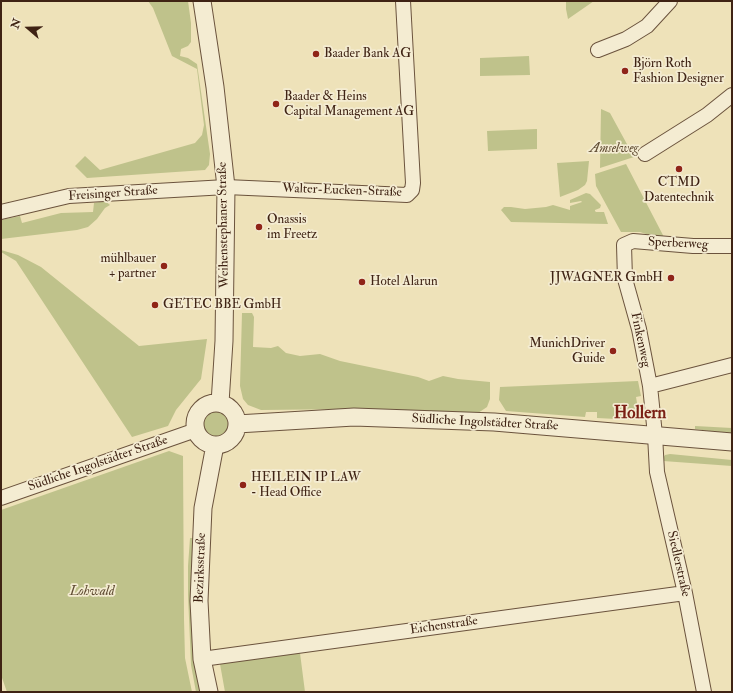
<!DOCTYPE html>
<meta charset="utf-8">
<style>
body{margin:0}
#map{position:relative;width:733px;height:693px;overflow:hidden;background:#eee2b9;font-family:"IM FELL Double Pica",serif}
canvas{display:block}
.frame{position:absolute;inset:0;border:2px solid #3f2314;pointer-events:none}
.north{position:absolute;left:8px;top:8px;width:40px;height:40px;-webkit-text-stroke:3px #f4ecd2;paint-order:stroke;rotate:290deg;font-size:11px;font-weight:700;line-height:16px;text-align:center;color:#3f2314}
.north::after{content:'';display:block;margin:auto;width:14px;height:18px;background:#3f2314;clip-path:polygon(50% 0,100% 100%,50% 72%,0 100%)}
</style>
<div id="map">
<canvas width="733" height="693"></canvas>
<div class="frame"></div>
<div class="north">N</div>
</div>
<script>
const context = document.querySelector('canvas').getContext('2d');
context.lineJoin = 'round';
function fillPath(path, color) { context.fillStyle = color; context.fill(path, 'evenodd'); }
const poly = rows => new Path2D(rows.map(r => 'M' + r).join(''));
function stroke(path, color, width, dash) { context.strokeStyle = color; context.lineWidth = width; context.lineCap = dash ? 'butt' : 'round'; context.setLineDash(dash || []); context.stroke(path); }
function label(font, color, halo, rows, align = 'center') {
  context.font = font + ' "IM FELL Double Pica",serif'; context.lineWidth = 3.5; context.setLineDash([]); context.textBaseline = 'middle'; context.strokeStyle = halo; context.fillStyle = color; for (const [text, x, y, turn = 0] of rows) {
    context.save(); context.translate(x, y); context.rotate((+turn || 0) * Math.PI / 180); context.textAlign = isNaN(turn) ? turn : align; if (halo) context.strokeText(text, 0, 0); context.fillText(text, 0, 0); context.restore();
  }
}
const green = poly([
 [148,1,188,1,191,23,191,42,188,46,181,49,180,56,188,58,197,64,210,154,209,165,205,170,87,178,75,166,85,156,100,170,195,143,202,135,204,125,197,69,172,56,153,8],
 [566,1,594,1,568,19,566,9],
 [529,56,530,75,480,76,480,58],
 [601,109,610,113,634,157,600,168],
 [537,129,537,149,488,151,487,131],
 [589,161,587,181,585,185,578,190,560,197,557,163],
 [626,164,665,239,655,237,640,232,621,232,596,186,595,174],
 [586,193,590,194,601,205,600,208,595,210,595,211,596,212,604,212,608,224,511,222,501,210,504,207,511,207,525,209,546,207,553,205,570,210,570,206,582,202,581,201,570,203,570,200],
 [105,201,110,205,105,208,97,219,88,227,77,230,1,239,1,220,20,216,22,223,61,213,93,212,94,203],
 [1,250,18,255,41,267,139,346,207,339,201,379,176,410,168,426,132,437,16,261,1,252],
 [242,313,252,313,254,317,253,347,271,348,278,346,286,353,300,356,320,354,340,361,418,377,429,381,443,376,458,379,490,382,490,399,487,407,478,413,357,409,261,410,248,405,243,399,240,386],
 [638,381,641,396,636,397,638,409,643,408,643,411,640,418,636,420,597,418,597,412,586,412,585,417,506,411,499,400,500,387],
 '202 424a13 13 0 1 1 26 0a13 13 0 1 1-26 0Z',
 [695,426,732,428,732,434,695,429],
 [169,451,183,456,184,619,185,658,192,692,7,692,1,675,1,510],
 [670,454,732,460,732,466,663,461,663,458,665,455],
 [190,538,193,538,191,595,195,665,200,692,196,692,191,665,188,595,188,566],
 [300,653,305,692,225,692,220,664]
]);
const minor = poly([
 [598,50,626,39,647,26,670,1],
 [645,154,707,115,732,95],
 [1,212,69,196,226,187,407,195,412,190,413,183,403,1],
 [650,386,732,365],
 [1,498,196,430],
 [202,659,685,593],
 [704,692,685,593,657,472,655,435,650,386,639,329,625,279,624,245,633,241,693,246,732,246]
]);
const tertiary = poly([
 [202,1,215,87,226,187,224,341,220,403],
 '195 424a21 21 0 1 1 42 0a21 21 0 1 1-42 0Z',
 [237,424,354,417,494,422,732,442],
 [209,692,202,659,199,601,203,508,215,445]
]);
const markers = [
 [316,54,4,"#8f2418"],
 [625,71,4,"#8f2418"],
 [276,104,4,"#8f2418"],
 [679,169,4,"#8f2418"],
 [259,227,4,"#8f2418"],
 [164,266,4,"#8f2418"],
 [671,278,4,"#8f2418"],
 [362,282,4,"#8f2418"],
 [155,305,4,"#8f2418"],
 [613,351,4,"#8f2418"],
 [243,485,4,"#8f2418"]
];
const poiNames = [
 ["Baader Bank AG",324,54],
 ["Björn Roth",633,64],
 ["Fashion Designer",633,79],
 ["Baader & Heins",284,97],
 ["Capital Management AG",284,112],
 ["CTMD",679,183,"center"],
 ["Datentechnik",679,198,"center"],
 ["Onassis",267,220],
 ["im Freetz",267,235],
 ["mühlbauer",156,259,"right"],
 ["+ partner",156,274,"right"],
 ["JJWAGNER GmbH",663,278,"right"],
 ["Hotel Alarun",370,282],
 ["GETEC BBE GmbH",163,305],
 ["MunichDriver",605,344,"right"],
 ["Guide",605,359,"right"],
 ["HEILEIN IP LAW",251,478],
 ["- Head Office",251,493]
];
const parkNames = [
 ["Amselweg",614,149],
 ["Lohwald",92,592]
];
const streetNames = [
 ["Walter-Eucken-Straße",342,191,2],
 ["Freisinger Straße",113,194,-4],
 ["Weihenstephaner Straße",224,225,-91],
 ["Sperberweg",678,244,3],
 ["Finkenweg",640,340,78],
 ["Südliche Ingolstädter Straße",485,423,3],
 ["Südliche Ingolstädter Straße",98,464,-19],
 ["Siedlerstraße",678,564,77],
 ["Bezirksstraße",201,568,-88],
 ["Eichenstraße",444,626,-8]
];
const districtNames = [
 ["Hollern",640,414]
];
fillPath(green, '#bfc28b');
stroke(minor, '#6b533d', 16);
stroke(tertiary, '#6b533d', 19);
stroke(minor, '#f4ecd2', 14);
stroke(tertiary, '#f4ecd2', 17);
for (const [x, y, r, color] of markers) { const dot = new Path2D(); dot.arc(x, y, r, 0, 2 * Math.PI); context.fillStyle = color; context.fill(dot); stroke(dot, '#f4ecd2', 1.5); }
label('13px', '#3f2314', '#f4ecd2', poiNames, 'left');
label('italic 13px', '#5f4b32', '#f4ecd2', parkNames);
label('13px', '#3f2314', '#f4ecd2', streetNames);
label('bold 17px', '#7a1f14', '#f4ecd2', districtNames);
</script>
